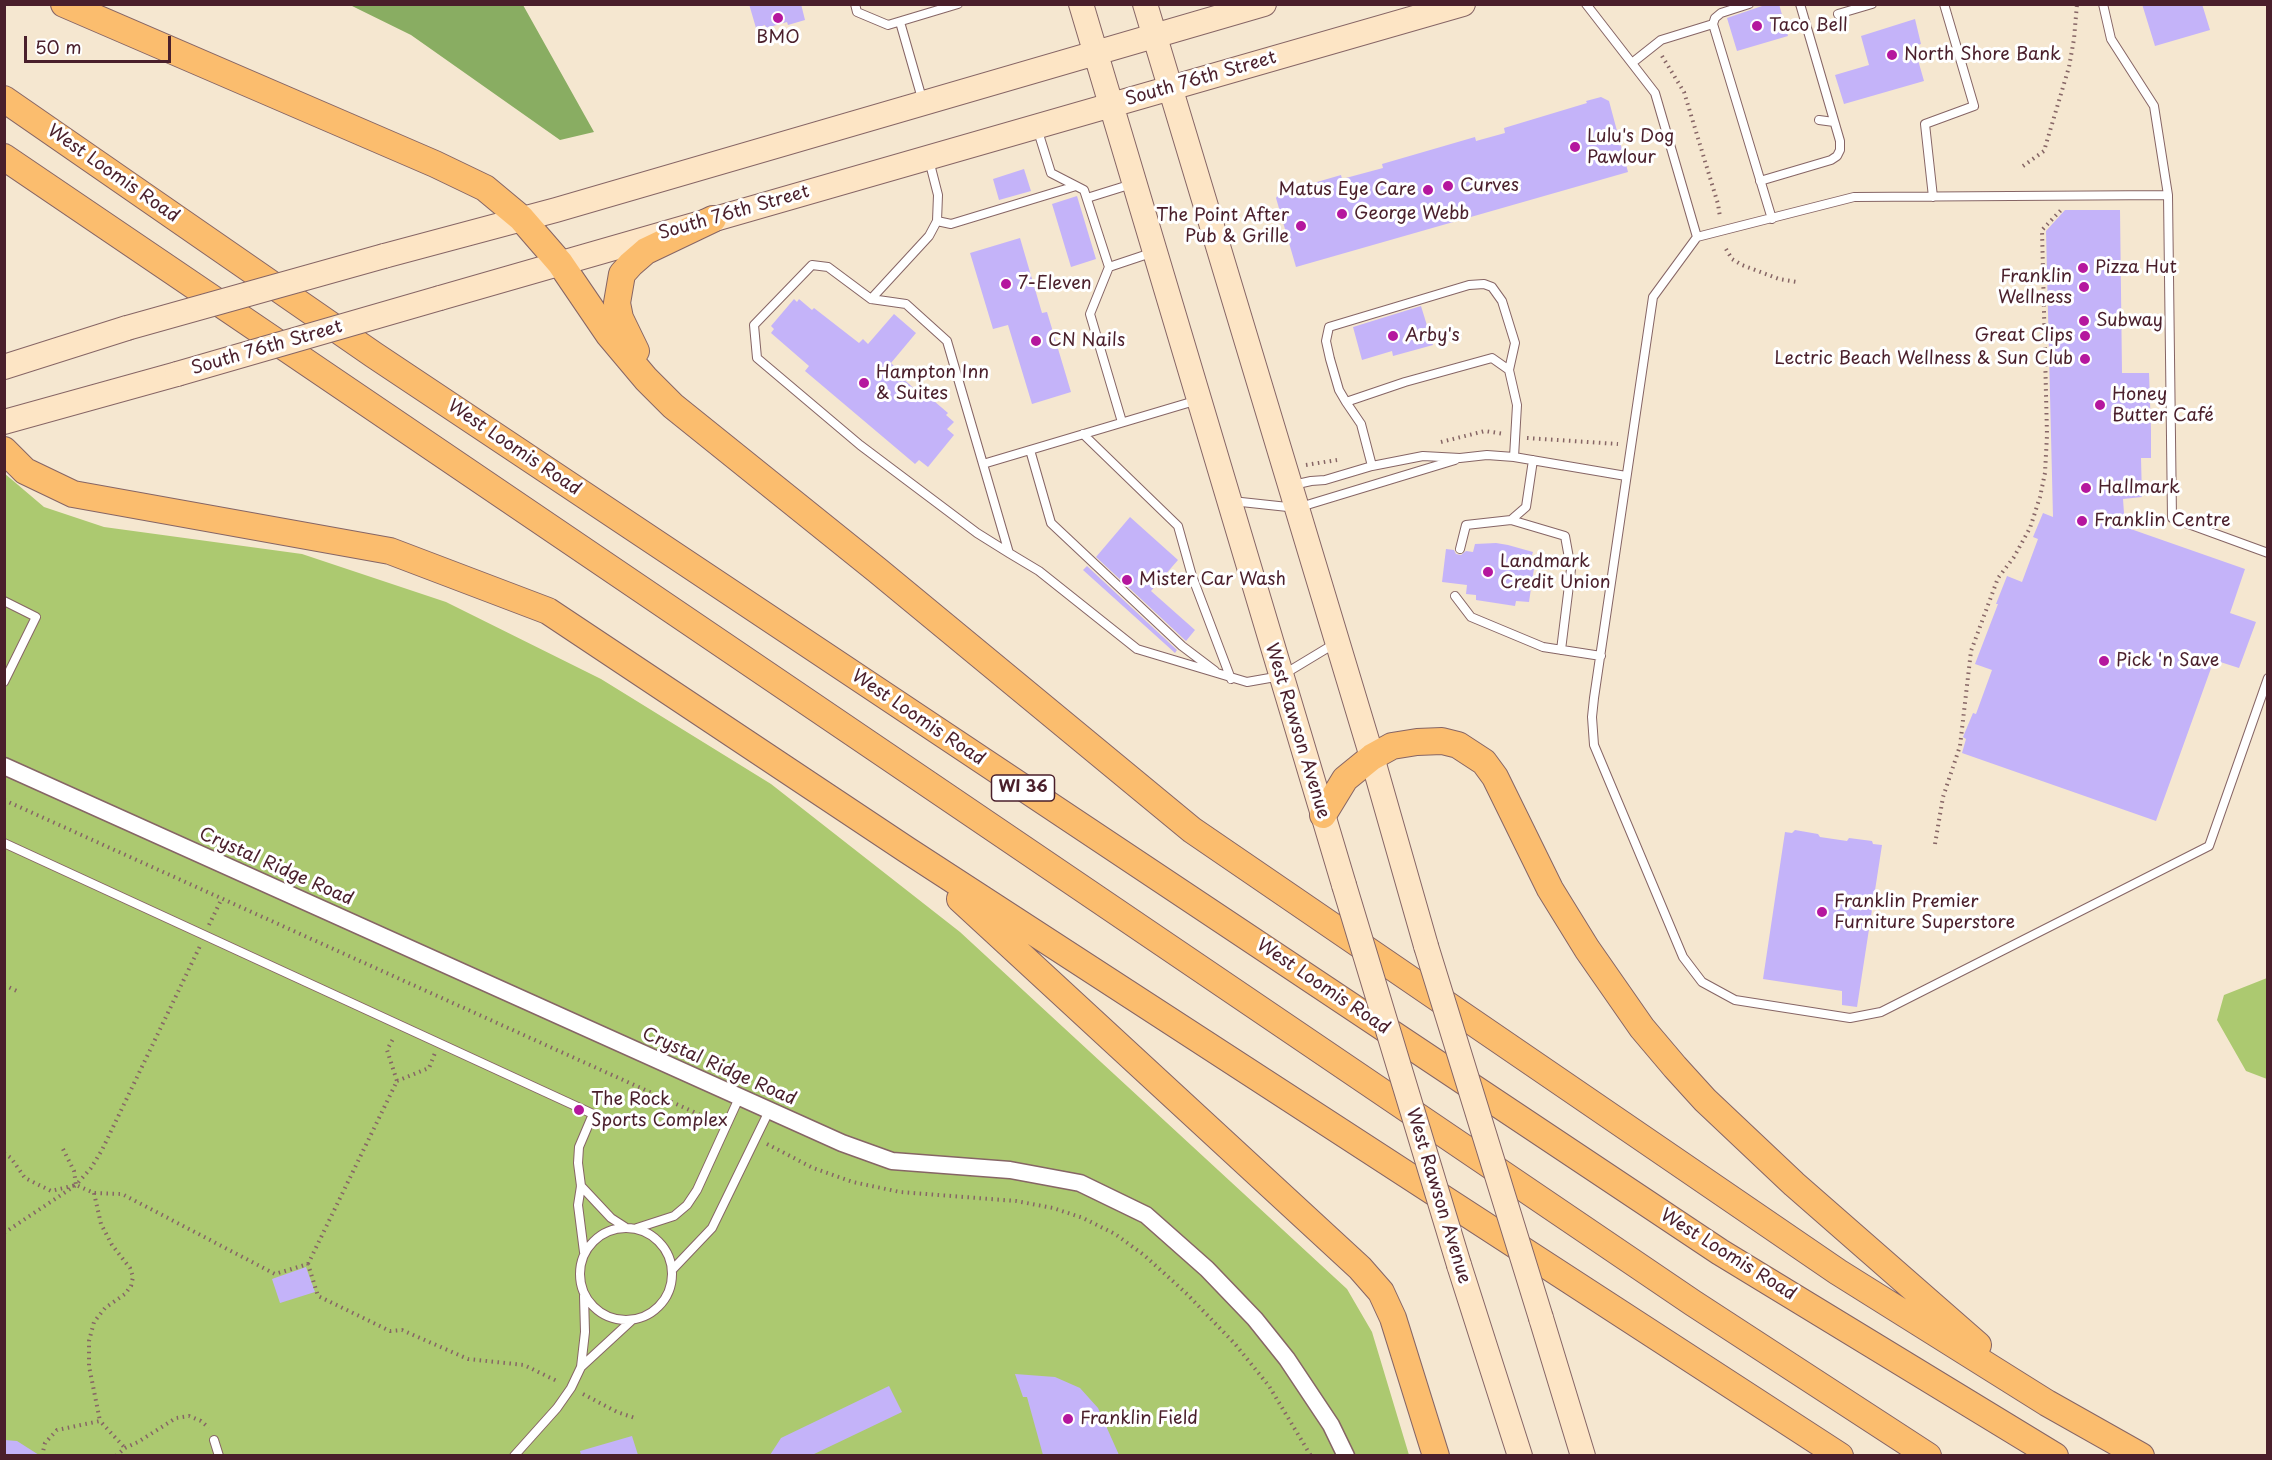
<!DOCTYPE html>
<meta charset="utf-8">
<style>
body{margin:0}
#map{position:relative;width:2272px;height:1460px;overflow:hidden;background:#f5e7d0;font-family:"Playpen Sans",sans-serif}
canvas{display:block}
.frame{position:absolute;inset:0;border:6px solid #4a1f2b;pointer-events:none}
.scale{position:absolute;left:24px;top:36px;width:147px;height:27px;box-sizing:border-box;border:3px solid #4a1f2b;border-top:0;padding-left:8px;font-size:18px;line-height:21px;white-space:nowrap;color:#4a1f2b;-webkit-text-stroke:4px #fff;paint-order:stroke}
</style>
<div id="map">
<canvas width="2272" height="1460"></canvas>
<div class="frame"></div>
<div class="scale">50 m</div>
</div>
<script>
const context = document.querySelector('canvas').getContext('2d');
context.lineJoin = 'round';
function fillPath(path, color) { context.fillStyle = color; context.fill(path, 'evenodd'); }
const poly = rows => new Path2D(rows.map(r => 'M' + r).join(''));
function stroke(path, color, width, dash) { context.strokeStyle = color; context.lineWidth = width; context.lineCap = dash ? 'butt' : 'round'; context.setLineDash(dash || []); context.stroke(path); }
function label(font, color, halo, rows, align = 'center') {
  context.font = font + ' "Playpen Sans",sans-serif'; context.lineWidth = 6; context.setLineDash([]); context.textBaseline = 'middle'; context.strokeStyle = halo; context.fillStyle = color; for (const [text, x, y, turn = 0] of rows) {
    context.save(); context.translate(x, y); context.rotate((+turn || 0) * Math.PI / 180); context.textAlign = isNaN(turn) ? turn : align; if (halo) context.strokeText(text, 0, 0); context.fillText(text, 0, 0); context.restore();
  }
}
const green = poly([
 [4,473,44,507,104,527,302,554,446,602,601,679,771,784,960,932,1347,1289,1372,1332,1409,1455,5,1455],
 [2267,978,2268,978,2267,1079,2246,1071,2217,1020,2224,995]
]);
const forest = poly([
 [350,5,523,5,594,132,560,140,411,35]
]);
const building = poly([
 [749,4,801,4,805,20,788,25,787,22,766,28,765,25,756,28],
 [1768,4,1779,4,1788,36,1737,51,1727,18],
 [2142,4,2202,4,2210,30,2155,46],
 [1915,19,1921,44,1914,46,1924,81,1844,104,1835,75,1869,65,1861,36],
 [1601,97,1609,101,1628,172,1296,267,1276,198,1279,193,1341,175,1342,179,1383,168,1382,164,1475,137,1476,141,1505,133,1504,128,1587,103,1586,101],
 [1024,169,1031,191,999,200,993,179],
 [1077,196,1096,259,1071,267,1052,204],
 [2065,210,2120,210,2122,373,2149,373,2151,430,2151,458,2141,458,2142,497,2123,499,2125,527,2245,569,2230,613,2256,622,2239,668,2214,660,2156,821,1962,753,1966,739,1963,737,1973,713,1976,714,1992,670,1975,664,1998,604,1996,604,2007,576,2022,582,2038,539,2033,537,2043,513,2053,517,2046,231],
 [1020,238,1042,313,1047,312,1071,392,1032,404,1008,325,993,329,970,253],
 [794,299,797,302,799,299,812,310,814,308,859,343,863,339,868,344,894,314,916,333,891,363,895,367,893,370,925,398,927,395,948,413,946,415,954,422,947,429,954,435,928,467,919,460,915,464,805,371,809,366,771,333,774,329,771,326],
 [1421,306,1433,345,1393,356,1392,351,1362,360,1353,327],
 [1130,517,1178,560,1151,591,1195,630,1186,641,1096,557],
 [1496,543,1508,545,1533,552,1530,561,1535,562,1529,602,1516,601,1515,606,1476,600,1476,595,1466,594,1467,585,1442,582,1446,549,1454,550,1456,554,1461,555,1466,551,1473,552,1475,544],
 [1087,566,1177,650,1175,653,1083,570],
 [1795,830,1818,834,1820,837,1847,841,1849,838,1872,841,1873,844,1882,845,1857,1007,1842,1005,1842,991,1763,979,1785,832,1792,833],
 [306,1267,315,1292,280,1303,272,1279],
 [1015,1374,1055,1377,1080,1388,1098,1408,1119,1455,1043,1455,1027,1397,1023,1397],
 [889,1386,902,1412,812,1455,770,1455,781,1438],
 [632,1436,638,1455,581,1455,580,1451],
 [4,1440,17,1441,39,1455,4,1455]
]);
const path = poly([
 [1662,56,1684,92,1718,204,1720,217],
 [2023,166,2044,151,2069,67,2074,39,2077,4],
 [1726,249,1732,259,1742,265,1779,279,1797,282],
 [1527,438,1618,444],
 [1441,442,1485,431,1504,434],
 [1306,465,1337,460],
 [4,800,716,1122],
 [1935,844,1943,797,1960,746,1971,651,1998,578,2014,557,2030,528,2040,497,2045,473,2047,435,2042,230,2061,210],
 [209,925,222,898],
 [4,985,19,992],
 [4,1015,9,1017],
 [397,1081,429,1068,435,1053],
 [767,1144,813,1168,853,1182,900,1192,1016,1201,1053,1208,1083,1218,1115,1234,1144,1255,1187,1294,1235,1344,1269,1386,1311,1456],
 [63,1149,74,1171,76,1185],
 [4,1153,11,1158,25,1178,51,1191,76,1185,94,1193,122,1194,275,1274,308,1264,318,1296,390,1331,402,1330,468,1359,524,1365,559,1382],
 [94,1193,101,1224,112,1245,130,1268,133,1277,131,1286,125,1294,105,1308,94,1322,89,1341,89,1366,100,1421],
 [4,1233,76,1185,91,1168,102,1150,200,946],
 [308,1264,397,1081,387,1050,394,1037],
 [583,1394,617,1412,635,1418],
 [42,1456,45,1443,57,1430,100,1421,125,1448],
 [116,1456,125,1448,138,1442,176,1418,189,1416,201,1421,209,1428]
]);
const lane = poly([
 [855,4,857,12,888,25,958,4],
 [1586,4,1655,93,1697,237],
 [2103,4,2111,39,2154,106,2168,195],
 [1838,14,1872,4],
 [900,22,923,102],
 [1713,24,1715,18,1721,13,1749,4],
 [1632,63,1661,40,1713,24,1772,219],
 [1819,120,1834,122],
 [1037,128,1051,173,1084,190,1109,267,1090,314,1122,422],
 [1760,181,1831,160,1837,156,1840,150,1840,141,1800,4],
 [1933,197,1925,124,1974,106,1944,4],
 [1087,198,1132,184],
 [937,221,951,224,1076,186],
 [1109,267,1154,252],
 [871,299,929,236,937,221,938,195,929,160],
 [1346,402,1339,390,1330,359,1326,341,1329,327,1469,285,1484,284,1492,287,1502,301,1515,343,1509,370],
 [1083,434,1178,526,1192,576,1231,679],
 [1030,450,1051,523,1182,646,1215,671],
 [983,464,1198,400],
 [1372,466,1361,424,1346,402,1405,382,1492,358,1509,370,1517,405,1514,457],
 [1293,485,1311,481,1325,480,1372,466,1423,456,1460,458,1487,455,1514,457,1626,476],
 [1232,501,1297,508,1455,460],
 [1511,520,1526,507,1533,460],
 [1460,549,1466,525,1511,520,1565,536,1571,569,1561,650],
 [1009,553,947,341,906,304,871,299,828,267,812,265,754,325,757,358,860,445,977,533,1009,553,1039,571,1137,649,1247,682,1281,676,1334,644],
 [2268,553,2172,518,2168,195,1854,197,1697,237,1653,297,1594,698,1592,717,1594,745,1683,957,1702,982,1735,1000,1850,1018,1881,1012,2209,846,2268,678],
 [1455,596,1471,617,1543,647,1601,656],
 [4,601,36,617,4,682],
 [4,843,593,1114,579,1147,578,1163,581,1186,578,1205,584,1252],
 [581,1186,611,1218,625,1227],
 '580 1274a46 46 0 1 1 92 0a46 46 0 1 1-92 0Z',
 [637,1228,674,1216,687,1205,697,1190,739,1098],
 [672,1270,712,1228,769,1111],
 [581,1367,632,1320],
 [214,1440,219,1456],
 [514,1456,557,1408,571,1388,581,1367,585,1332,584,1296]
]);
const street = poly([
 [4,766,842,1143,892,1161,1010,1170,1080,1183,1146,1215,1207,1269,1255,1319,1287,1359,1331,1425,1346,1456]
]);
const secondary = poly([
 [1081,4,1344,885],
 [1145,4,1372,757,1426,946],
 [384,256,556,210,1264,4],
 [440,298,1463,4],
 [4,367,127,328],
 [4,422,177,374],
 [1459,1265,1520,1456],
 [1541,1318,1583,1456]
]);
const primary = poly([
 [64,4,435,164,485,188,521,218,560,263,609,335,646,379,673,406,877,570,1192,830,1838,1272,2047,1403,2141,1456],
 [4,99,374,355,1720,1252,2055,1456],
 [4,157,1693,1303,1928,1456],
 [636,351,620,318,617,303,622,274,631,264,646,251,713,219],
 [4,450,25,471,73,494,390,551,548,611,907,850,1840,1456],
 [1323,815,1345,779,1372,757,1392,746,1417,742,1442,741,1458,745,1484,762,1495,777,1550,889,1587,949,1642,1028,1675,1067,1705,1100,1794,1184,1978,1345],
 [960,899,1360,1268,1381,1292,1393,1318,1436,1456]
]);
const secondaryBridge = poly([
 [127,328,384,256],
 [177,374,440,298],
 [1344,885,1459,1265],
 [1426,946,1541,1318]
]);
const markers = [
 [778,18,6,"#b5179e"],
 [1757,26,6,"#b5179e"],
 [1892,55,6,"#b5179e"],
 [1575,147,6,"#b5179e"],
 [1448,186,6,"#b5179e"],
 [1428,190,6,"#b5179e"],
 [1342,214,6,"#b5179e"],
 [1301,226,6,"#b5179e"],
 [2083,268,6,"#b5179e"],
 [1006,284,6,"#b5179e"],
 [2084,287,6,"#b5179e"],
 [2084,321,6,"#b5179e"],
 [1393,336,6,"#b5179e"],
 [2085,336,6,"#b5179e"],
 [1036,341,6,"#b5179e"],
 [2085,359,6,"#b5179e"],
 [864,383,6,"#b5179e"],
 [2100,405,6,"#b5179e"],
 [2086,488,6,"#b5179e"],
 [2082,521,6,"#b5179e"],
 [1488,572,6,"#b5179e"],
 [1127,580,6,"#b5179e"],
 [2104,661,6,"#b5179e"],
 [1822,912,6,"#b5179e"],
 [579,1110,6,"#b5179e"],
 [1068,1419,6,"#b5179e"]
];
const shields = [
 [1023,788,63]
];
const shieldNames = [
 ["WI 36",1023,788]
];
const poiNames = [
 ["Taco Bell",1769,26],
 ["BMO",778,38,"center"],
 ["North Shore Bank",1904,55],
 ["Lulu's Dog",1587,137],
 ["Pawlour",1587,158],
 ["Curves",1460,186],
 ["Matus Eye Care",1416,190,"right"],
 ["George Webb",1354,214],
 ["The Point After",1289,216,"right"],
 ["Pub & Grille",1289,237,"right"],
 ["Pizza Hut",2095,268],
 ["Franklin",2072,277,"right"],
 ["Wellness",2072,298,"right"],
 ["7-Eleven",1018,284],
 ["Subway",2096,321],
 ["Arby's",1405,336],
 ["Great Clips",2073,336,"right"],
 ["CN Nails",1048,341],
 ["Lectric Beach Wellness & Sun Club",2073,359,"right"],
 ["Hampton Inn",876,373],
 ["& Suites",876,394],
 ["Honey",2112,395],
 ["Butter Café",2112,416],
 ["Hallmark",2098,488],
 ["Franklin Centre",2094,521],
 ["Landmark",1500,562],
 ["Credit Union",1500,583],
 ["Mister Car Wash",1139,580],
 ["Pick 'n Save",2116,661],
 ["Franklin Premier",1834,902],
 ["Furniture Superstore",1834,923],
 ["The Rock",591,1100],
 ["Sports Complex",591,1121],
 ["Franklin Field",1080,1419]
];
const streetNames = [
 ["South 76th Street",1201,79,-16],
 ["West Loomis Road",113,174,35],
 ["South 76th Street",734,213,-16],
 ["South 76th Street",267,348,-16],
 ["West Loomis Road",514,448,34],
 ["West Loomis Road",918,718,34],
 ["West Rawson Avenue",1297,731,73],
 ["Crystal Ridge Road",276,867,24],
 ["West Loomis Road",1323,987,34],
 ["Crystal Ridge Road",719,1067,24],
 ["West Rawson Avenue",1438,1196,73],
 ["West Loomis Road",1728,1255,32]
];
fillPath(green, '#acc970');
fillPath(forest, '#89ad62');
fillPath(building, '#c4b3f9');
stroke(lane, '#866565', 10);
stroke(street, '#866565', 19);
stroke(secondary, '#866565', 26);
stroke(primary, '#866565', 28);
stroke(path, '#866565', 4, [1.5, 4.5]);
stroke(lane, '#fff', 8);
stroke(street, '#fff', 16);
stroke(secondary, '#fde5c5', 24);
stroke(primary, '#fbbd6e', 26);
stroke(secondaryBridge, '#866565', 26, []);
stroke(secondaryBridge, '#fde5c5', 24);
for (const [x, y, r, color] of markers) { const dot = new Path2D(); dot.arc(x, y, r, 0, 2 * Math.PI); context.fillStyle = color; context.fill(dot); stroke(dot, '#fff', 2); }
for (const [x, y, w] of shields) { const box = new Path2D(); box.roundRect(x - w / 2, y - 13, w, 26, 4.5); context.fillStyle = '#fff'; context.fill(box); stroke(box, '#4a1f2b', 1.5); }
label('bold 16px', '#4a1f2b', null, shieldNames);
label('18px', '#4a1f2b', '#fff', poiNames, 'left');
label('18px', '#4a1f2b', '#fff', streetNames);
</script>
